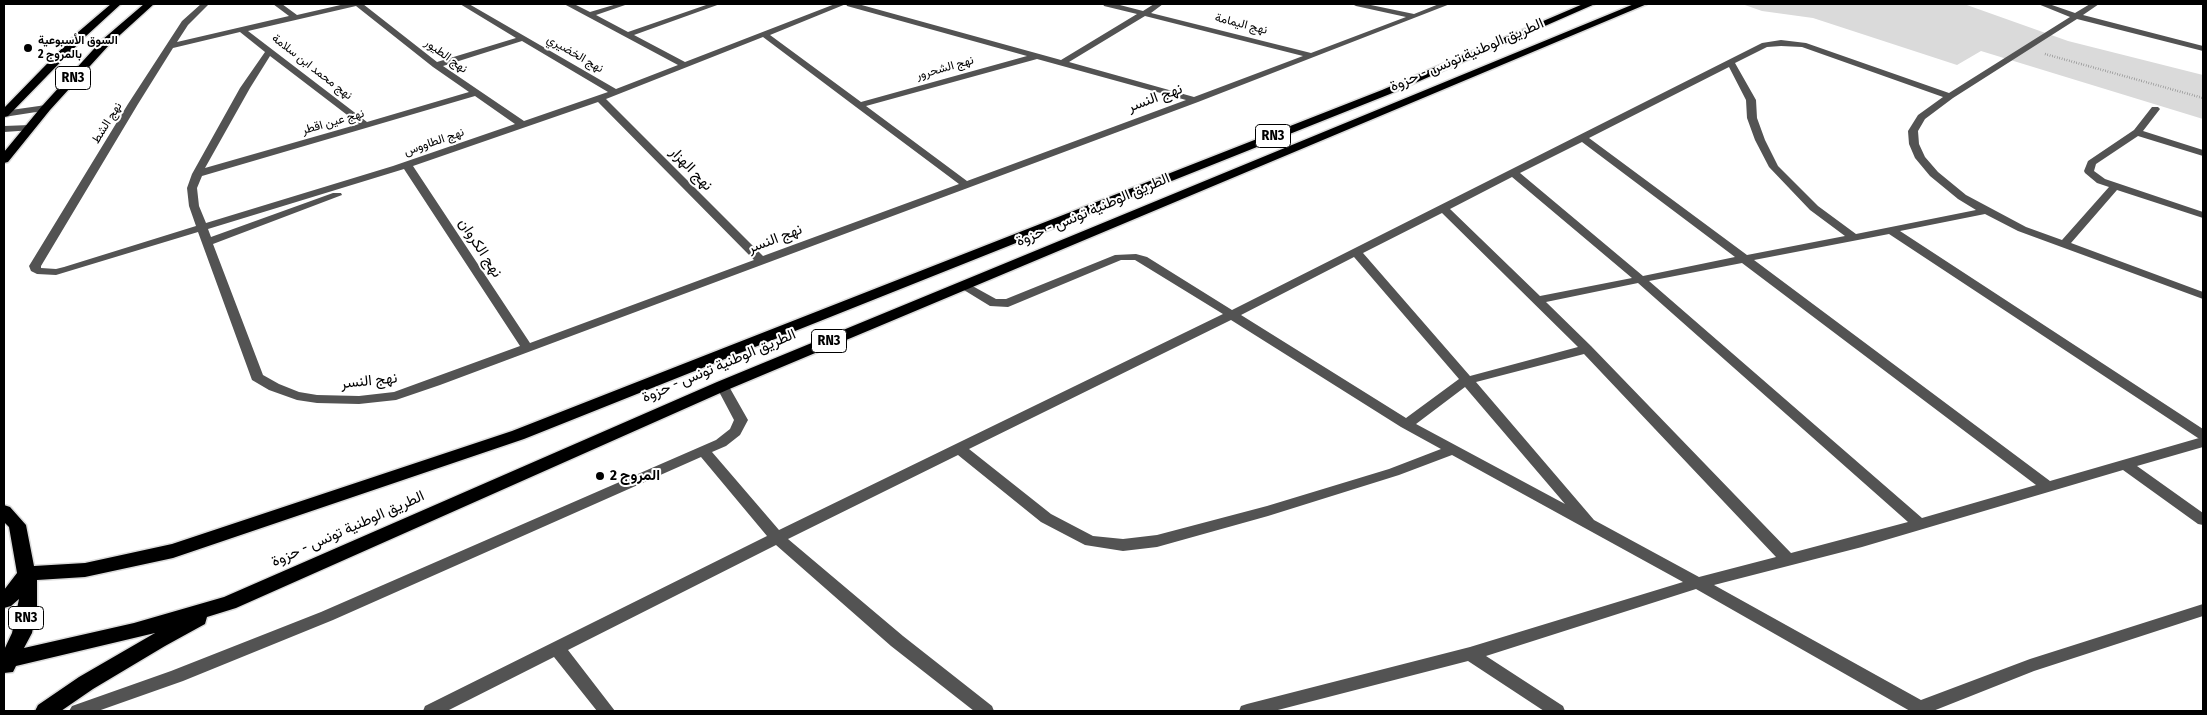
<!DOCTYPE html>
<meta charset="utf-8">
<style>
body{margin:0}
#map{position:relative;width:2207px;height:715px;overflow:hidden;background:#fff;font-family:"Fira Sans Condensed",sans-serif}
canvas{display:block}
.frame{position:absolute;inset:0;border:5px solid #000;pointer-events:none}
</style>
<div id="map">
<canvas width="2207" height="715"></canvas>
<div class="frame"></div>
</div>
<script>
const context = document.querySelector('canvas').getContext('2d');
context.lineJoin = 'round';
function fillPath(path, color) { context.fillStyle = color; context.fill(path, 'evenodd'); }
const poly = rows => new Path2D(rows.map(r => 'M' + r).join(''));
function stroke(path, color, width, dash) { context.strokeStyle = color; context.lineWidth = width; context.lineCap = dash ? 'butt' : 'round'; context.setLineDash(dash || []); context.stroke(path); }
function label(font, color, halo, rows, align = 'center') {
  context.font = font + ' "Fira Sans Condensed",Vazirmatn,sans-serif'; context.lineWidth = 4; context.setLineDash([]); context.textBaseline = 'middle'; context.strokeStyle = halo; context.fillStyle = color; for (const [text, x, y, turn = 0] of rows) {
    context.save(); context.translate(x, y); context.rotate((+turn || 0) * Math.PI / 180); context.textAlign = isNaN(turn) ? turn : align; if (halo) context.strokeText(text, 0, 0); context.fillText(text, 0, 0); context.restore();
  }
}
const green = poly([
 [1742,4,1964,4,2068,41,2203,75,2203,119,1981,51,1957,65,1813,18,1762,11]
]);
const path = poly([
 [2045,54,2203,98]
]);
const minor = poly([
 [201,4,209,4,188,25,177,42,289,16,273,4,282,4,297,15,345,4,363,4,437,62,516,38,460,4,469,4,616,89,678,65,564,4,574,4,590,12,617,4,628,4,596,15,628,32,709,4,720,4,634,35,685,62,835,4,846,4,770,35,861,102,1027,56,847,6,846,4,858,4,1061,60,1137,14,1104,6,1103,4,1116,4,1143,11,1154,4,1163,4,1151,13,1311,53,1406,17,1356,6,1352,4,1366,4,1414,14,1439,4,1450,4,1198,102,440,385,396,400,359,404,317,403,297,400,269,390,252,380,198,232,56,275,37,274,31,271,29,266,128,104,182,21,201,4],
 [356,6,433,67,469,92,367,122,248,31,356,6],
 [1145,16,1303,56,1194,97,1069,62,1145,16],
 [240,32,265,52,240,88,192,174,187,188,189,206,196,226,64,267,56,269,41,268,41,266,138,104,173,48,240,32],
 [763,37,856,107,959,184,763,256,606,99,763,37],
 [522,41,608,92,524,121,443,66,522,41],
 [270,56,359,124,205,168,250,88,270,56],
 [1037,59,1186,100,967,181,866,106,1037,59],
 [475,96,515,124,393,166,206,223,199,206,197,188,202,176,475,96],
 [598,102,754,260,530,343,413,166,598,102],
 [404,169,520,346,394,392,359,396,317,395,299,392,279,384,263,375,213,244,342,195,341,193,333,193,211,237,208,229,404,169],
 [2038,4,2049,4,2075,13,2090,4,2099,4,2083,15,2203,46,2203,51,2077,19,1953,98,1925,119,1918,131,1919,144,1925,157,1938,172,1966,195,2026,227,2062,240,2109,187,2097,183,2085,173,2084,171,2088,161,2134,130,2152,107,2158,107,2160,109,2143,131,2203,150,2203,156,2138,136,2096,164,2094,171,2105,179,2203,212,2203,218,2117,190,2071,243,2203,292,2203,299,2018,231,1985,214,1900,231,2203,429,2203,447,2137,466,2203,513,2203,525,2198,524,2123,470,1862,547,1714,585,1921,700,2030,659,2203,604,2203,616,2034,671,1933,711,1910,711,1696,589,1486,656,1563,706,1565,711,1544,711,1468,661,1274,711,1239,711,1241,706,1247,704,1470,647,1683,582,1452,455,1399,475,1268,516,1157,547,1123,551,1085,545,1041,522,958,455,788,539,903,636,992,706,994,711,974,711,891,646,776,545,568,650,615,711,597,711,554,657,447,711,423,711,425,706,767,536,701,457,333,620,183,681,98,711,69,711,72,706,171,671,321,612,716,440,730,429,734,420,716,386,717,383,727,383,748,420,740,435,726,446,712,452,779,530,1223,314,1135,260,1121,260,1008,307,990,306,959,287,957,285,959,283,967,283,996,299,1006,299,1115,255,1136,254,1147,257,1232,310,1762,43,1781,40,1806,43,1949,93,2070,17,2038,4],
 [1781,46,1802,47,1943,97,1918,115,1908,131,1909,144,1915,158,1930,176,1958,199,1976,210,1856,234,1818,206,1778,166,1765,140,1757,118,1756,100,1735,63,1767,47,1781,46],
 [1729,67,1746,100,1747,118,1755,140,1769,167,1810,210,1845,236,1747,255,1589,138,1729,67],
 [1582,142,1735,257,1643,276,1520,173,1582,142],
 [1512,177,1632,278,1540,296,1450,209,1512,177],
 [1442,213,1578,347,1470,376,1363,253,1442,213],
 [1889,234,2198,438,2199,438,2050,481,1754,260,1889,234],
 [1354,257,1459,379,1406,418,1241,315,1354,257],
 [1742,263,2036,485,1922,518,1649,281,1742,263],
 [1638,283,1908,522,1791,553,1591,346,1546,302,1638,283],
 [1231,320,1401,427,1441,449,1389,469,1267,506,1157,535,1123,539,1093,536,1051,514,969,449,1231,320],
 [1584,354,1776,557,1699,577,1594,520,1476,382,1584,354],
 [1465,387,1565,504,1416,424,1465,387],
 [46,105,49,106,49,110,4,117,4,111,46,105],
 [30,125,35,128,33,130,4,132,4,126,30,125]
]);
const highway = poly([
 [111,4,121,4,85,37,8,116,4,117,4,108,77,33,111,4],
 [144,4,154,4,110,44,50,110,8,162,4,163,4,152,42,106,102,40,144,4],
 [1583,4,1595,4,1390,94,524,439,173,558,85,577,37,580,37,608,32,633,24,648,134,623,224,597,717,382,1634,4,1647,4,727,390,236,608,207,617,205,624,165,646,93,689,61,711,35,711,38,705,79,677,155,633,16,666,13,672,4,673,4,650,12,633,19,599,11,606,4,608,4,590,17,573,9,527,4,522,4,505,10,507,26,525,34,566,85,563,172,544,512,431,1382,90,1583,4]
]);
const markers = [
 [28,48,5,"#000"],
 [600,476,5,"#000"]
];
const farStreetnames = [
 ["نهج اليمامة",1241,24,14],
 ["نهج الخضيري",575,54,30],
 ["نهج الطيور",446,56,36],
 ["نهج محمد ابن سلامة",312,67,38],
 ["نهج الشحرور",945,68,-16],
 ["نهج عين اقطر",333,122,-16],
 ["نهج الشط",107,123,-58],
 ["نهج الطاووس",434,142,-19]
];
const farPoinames = [
 ["السوق الأسبوعية",38,41],
 ["بالمروج 2",38,55]
];
const shields = [
 [73,78,35],
 [1273,136,35],
 [829,341,35],
 [26,618,35]
];
const shieldNames = [
 ["RN3",73,78],
 ["RN3",1273,136],
 ["RN3",829,341],
 ["RN3",26,618]
];
const streetNames = [
 ["الطريق الوطنية تونس - حزوة",1467,55,-23],
 ["نهج النسر",1155,98,-20],
 ["نهج الهزار",691,169,46],
 ["الطريق الوطنية تونس - حزوة",1093,210,-23],
 ["نهج النسر",775,239,-21],
 ["نهج الكروان",480,248,57],
 ["الطريق الوطنية تونس - حزوة",719,366,-23],
 ["نهج النسر",369,381,-6],
 ["الطريق الوطنية تونس - حزوة",348,529,-24]
];
const poiNames = [
 ["المروج 2",610,476]
];
fillPath(green, '#dadada');
stroke(highway, '#dbdbdb', 3);
stroke(path, '#757575', 2.5, [0.5, 2]);
fillPath(minor, '#535353');
fillPath(highway, '#000');
for (const [x, y, r, color] of markers) { const dot = new Path2D(); dot.arc(x, y, r, 0, 2 * Math.PI); context.fillStyle = color; context.fill(dot); stroke(dot, '#fff', 2); }
label('12px', '#000', '#fff', farStreetnames);
label('bold 12px', '#000', '#fff', farPoinames, 'left');
for (const [x, y, w] of shields) { const box = new Path2D(); box.roundRect(x - w / 2, y - 11.5, w, 23, 4); context.fillStyle = '#fff'; context.fill(box); stroke(box, '#000', 1); }
label('bold 14px', '#000', null, shieldNames);
label('15px', '#000', '#fff', streetNames);
label('bold 15px', '#000', '#fff', poiNames, 'left');
</script>
